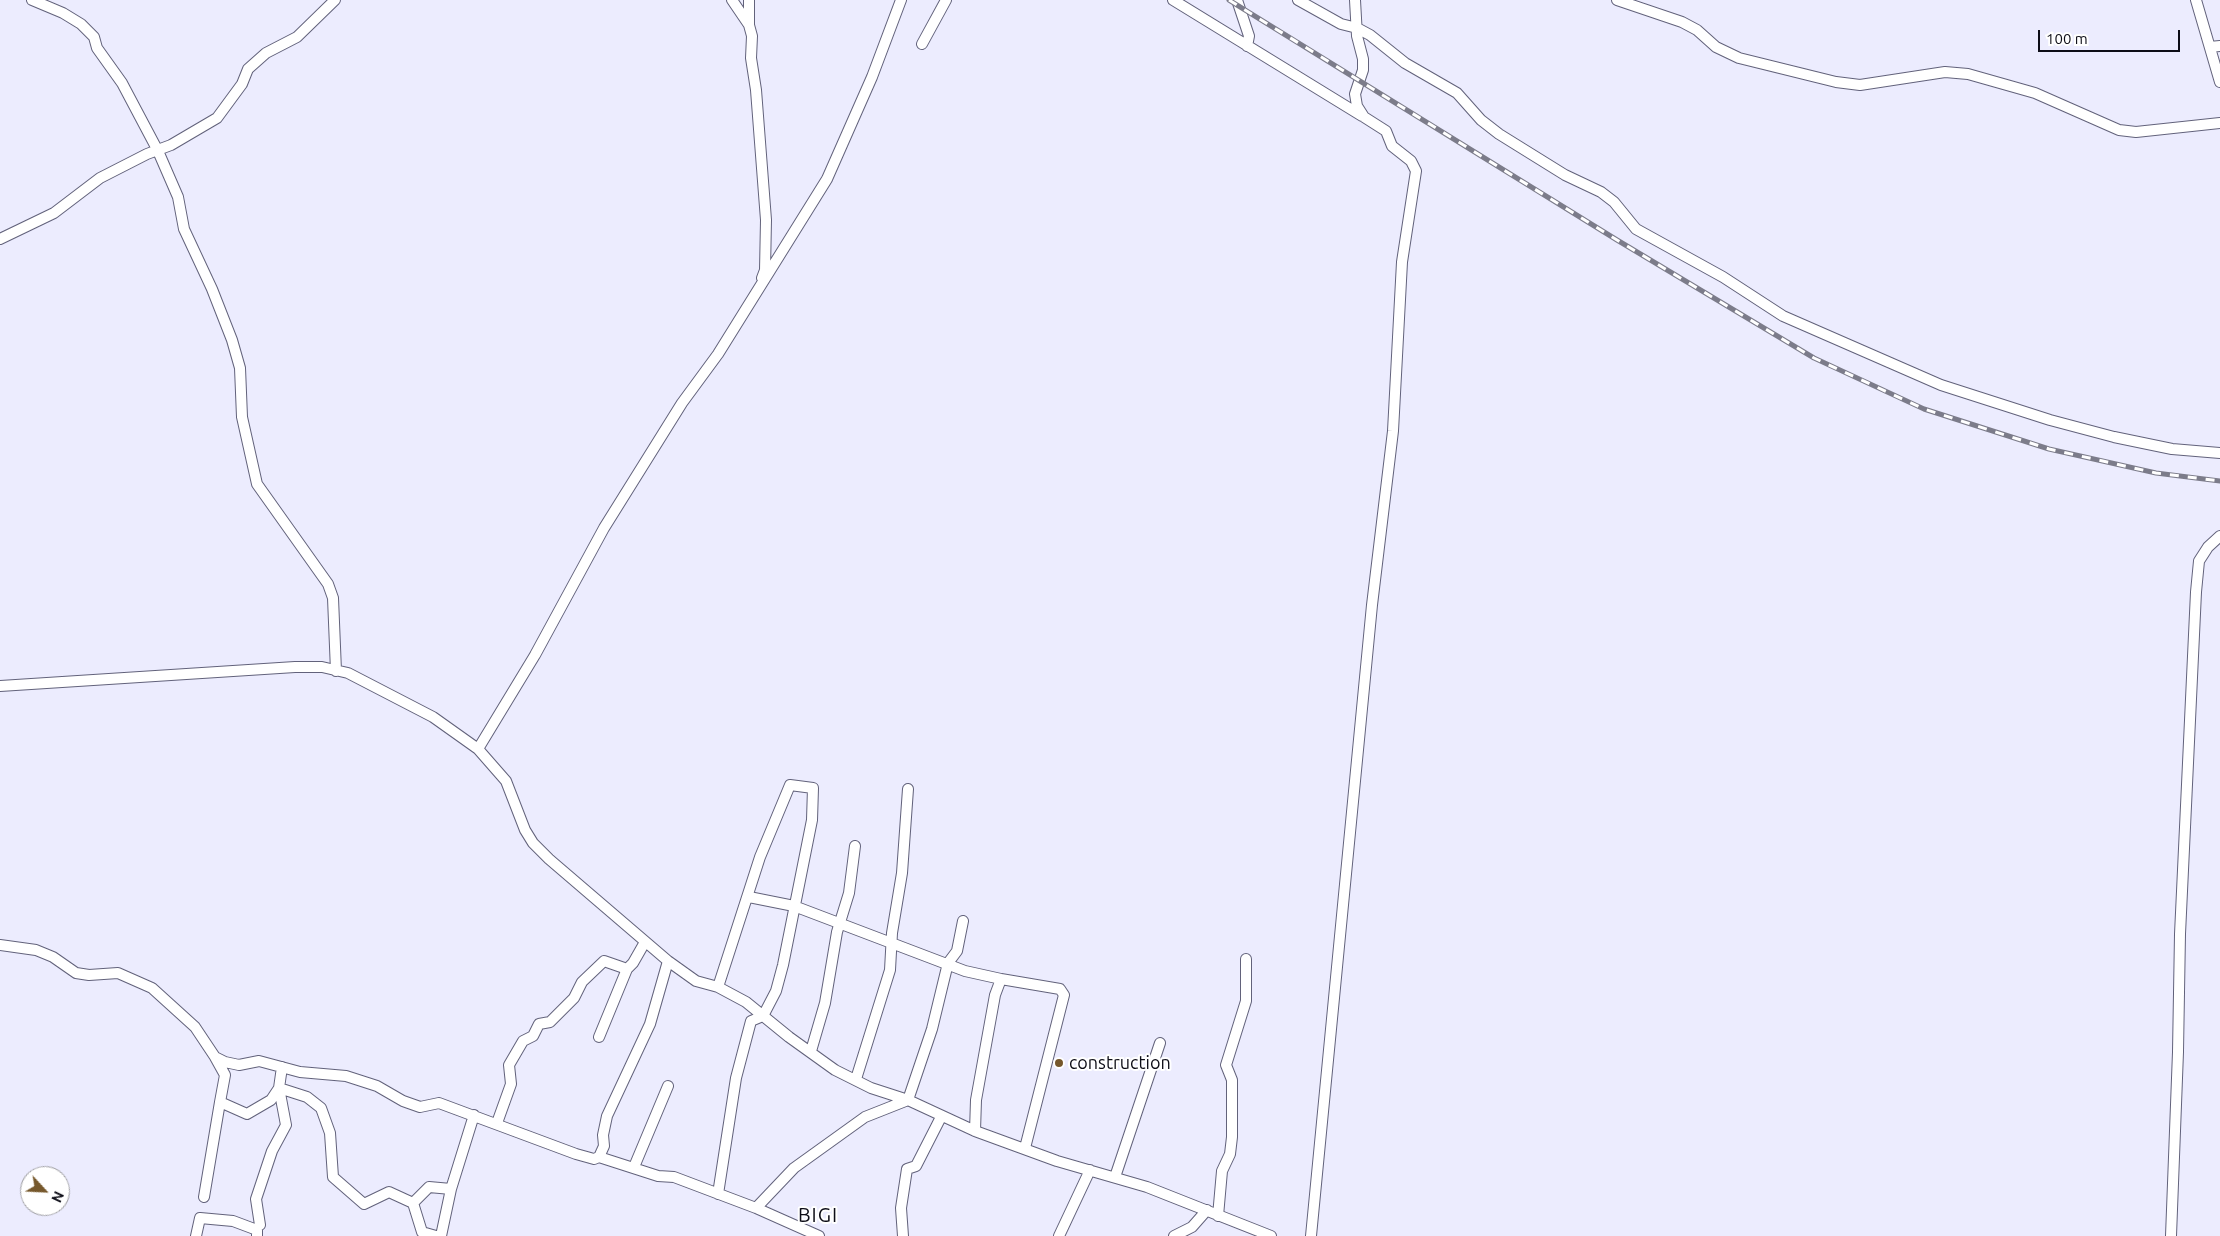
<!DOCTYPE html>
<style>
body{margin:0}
#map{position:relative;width:2220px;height:1236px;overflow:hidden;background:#ececfe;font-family:Ubuntu,sans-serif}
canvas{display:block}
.north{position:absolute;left:20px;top:1166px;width:50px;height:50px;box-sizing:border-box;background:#fff;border:1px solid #9e9ea2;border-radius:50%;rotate:115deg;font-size:14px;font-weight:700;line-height:20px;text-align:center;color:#0d0d17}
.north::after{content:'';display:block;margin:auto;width:18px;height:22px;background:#76582c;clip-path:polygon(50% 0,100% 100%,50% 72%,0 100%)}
.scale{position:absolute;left:2038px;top:30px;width:142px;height:22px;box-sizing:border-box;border:2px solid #0d0d17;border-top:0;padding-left:6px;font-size:15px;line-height:18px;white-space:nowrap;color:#0d0d17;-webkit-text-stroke:4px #fff;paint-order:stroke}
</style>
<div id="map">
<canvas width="2220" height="1236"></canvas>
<div class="north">N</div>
<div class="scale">100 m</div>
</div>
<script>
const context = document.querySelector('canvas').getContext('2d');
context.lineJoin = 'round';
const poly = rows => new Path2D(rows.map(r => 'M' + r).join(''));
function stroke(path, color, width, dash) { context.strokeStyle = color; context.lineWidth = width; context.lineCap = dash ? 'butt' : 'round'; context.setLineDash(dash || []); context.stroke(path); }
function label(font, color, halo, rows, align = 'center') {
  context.font = font + ' Ubuntu,sans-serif'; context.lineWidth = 4; context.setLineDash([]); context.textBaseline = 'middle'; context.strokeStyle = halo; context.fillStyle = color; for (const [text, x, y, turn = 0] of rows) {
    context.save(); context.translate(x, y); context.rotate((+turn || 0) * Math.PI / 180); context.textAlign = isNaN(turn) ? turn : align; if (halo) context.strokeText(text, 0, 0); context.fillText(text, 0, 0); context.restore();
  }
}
const minor = poly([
 [32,0,63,13,81,24,94,37,97,48,122,83,158,151,178,197,184,229,212,289,232,340,240,368,242,417,257,484,328,584,333,598,336,671],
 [732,0,749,25,752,36,751,58,756,90,766,220,765,270,762,278],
 [1173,0,1362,116],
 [1237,0,1249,36,1247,46],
 [1298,0,1341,24,1357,28,1370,35,1405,63,1457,93,1481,120,1499,134,1565,175,1601,192,1614,202,1636,229,1723,277,1783,316,1941,385,2050,420,2114,437,2172,449,2220,453],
 [1617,0,1682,22,1697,30,1716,47,1739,58,1836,82,1860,85,1945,72,1968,74,2035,93,2119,130,2136,132,2220,123],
 [2196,0,2220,82],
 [749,24,749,0],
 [922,44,946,0],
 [2210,47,2220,46],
 [0,239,54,213,100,178,147,154,171,145,217,118,242,84,248,69,266,53,297,37,335,0],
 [0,686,295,667,322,667,348,673,433,717,478,749,506,781,525,830,533,843,549,859,668,961,696,981,718,987,746,1002,789,1037,835,1070,871,1088,908,1100,975,1131,1057,1161,1147,1187,1271,1236],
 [478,749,535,655,604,528,682,403,718,354,827,179,872,77,901,0],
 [749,897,794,906,965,971,1001,979],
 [0,945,36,950,53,957,76,973,89,975,118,973,152,988,195,1027,215,1057,225,1075,220,1102,247,1114,271,1100,279,1088,307,1097,321,1108,330,1133,333,1177,364,1204,389,1192,413,1203,422,1232,436,1236],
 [599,1037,627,969],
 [811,1051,825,1003,837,932,849,893,855,846],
 [215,1057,225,1062,239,1065,259,1061,300,1072,346,1076,377,1086,403,1101,420,1107,439,1103,576,1154,594,1159,599,1157,658,1176,674,1177,756,1208,819,1236],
 [856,1079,890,970,892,933,902,873,908,789],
 [497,1123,511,1084,509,1065,523,1041,533,1036,539,1024,550,1022,574,998,582,982,604,961,627,969,633,963,645,942],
 [975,1131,976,1100,995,995,1001,979,1060,989,1064,995,1025,1148],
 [599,1157,604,1146,603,1135,607,1116,650,1024,668,961],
 [634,1167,668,1086],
 [1115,1177,1160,1043],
 [718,1194,736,1078,751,1021,763,1016,776,991,783,965,812,820,813,788,790,785,760,857,718,987],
 [204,1197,220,1102],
 [413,1203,429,1187,451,1189],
 [756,1208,794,1168,865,1117,908,1100,932,1029,948,963,957,951,963,921],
 [1218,1216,1222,1171,1230,1154,1232,1137,1232,1080,1226,1065,1246,1001,1246,959],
 [260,1225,256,1199,272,1151,286,1125,279,1088,282,1067],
 [196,1236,200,1218,233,1221,257,1230,257,1236],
 [441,1236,451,1189,474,1115],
 [903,1236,901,1208,907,1169,916,1166,941,1117],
 [1059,1236,1090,1170],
 [1174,1236,1192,1227,1207,1210],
 [1311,1236,1372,605,1393,431,1402,262,1416,171,1411,161,1392,146,1386,131,1364,117,1357,106,1355,94,1363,70,1363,59,1357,36,1355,0],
 [2171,1236,2178,1052,2180,934,2196,592,2199,561,2208,547,2220,536]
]);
const rail = poly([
 [1229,0,1617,240,1814,358,1924,409,2049,449,2156,473,2220,481]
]);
const markers = [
 [1059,1063,5,"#76582c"]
];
const poiNames = [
 ["construction",1069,1063]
];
const quarterNames = [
 ["BIGI",818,1215]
];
stroke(minor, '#62627b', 12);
stroke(minor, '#fff', 10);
stroke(rail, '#7c7c8a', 5);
stroke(rail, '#fff', 3, [9]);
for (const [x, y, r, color] of markers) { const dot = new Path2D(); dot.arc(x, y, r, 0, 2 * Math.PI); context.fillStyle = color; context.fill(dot); stroke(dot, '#fff', 2); }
label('18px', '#0d0d17', '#fff', poiNames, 'left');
context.letterSpacing = '1px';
label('20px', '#0d0d17', '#fff', quarterNames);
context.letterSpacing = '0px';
</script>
